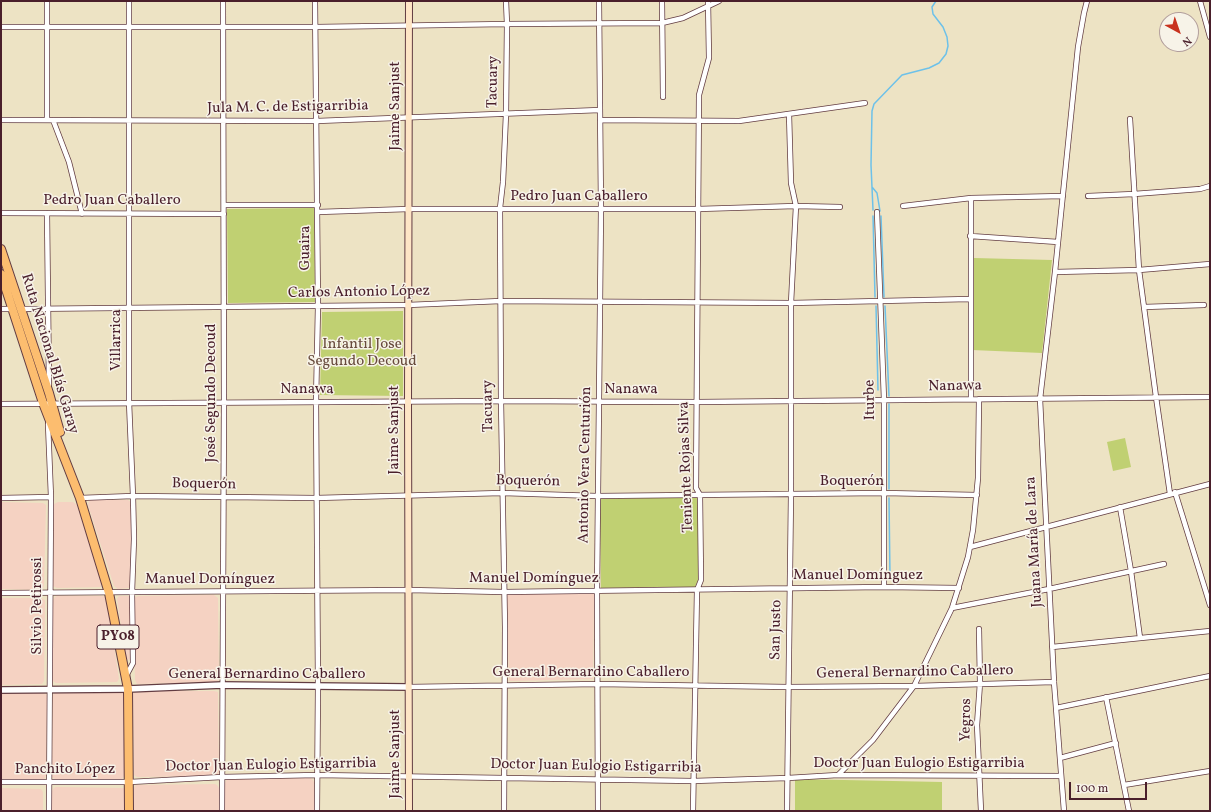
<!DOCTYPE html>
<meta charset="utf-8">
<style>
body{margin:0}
#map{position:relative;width:1211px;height:812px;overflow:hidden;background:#ede3c4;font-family:Vollkorn,serif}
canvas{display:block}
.frame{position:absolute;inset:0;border:2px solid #4a1f2b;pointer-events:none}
.north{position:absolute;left:1159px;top:12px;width:40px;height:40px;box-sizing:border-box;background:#f7f3e8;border:1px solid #b29e9c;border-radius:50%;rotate:140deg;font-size:11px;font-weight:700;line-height:16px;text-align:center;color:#4a1f2b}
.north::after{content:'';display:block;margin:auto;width:14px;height:18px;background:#c8321e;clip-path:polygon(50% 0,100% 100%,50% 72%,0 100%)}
.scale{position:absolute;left:1069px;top:782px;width:78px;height:18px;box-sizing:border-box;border:2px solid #4a1f2b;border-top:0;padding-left:5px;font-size:12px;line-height:14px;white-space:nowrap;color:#4a1f2b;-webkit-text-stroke:3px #f7f3e8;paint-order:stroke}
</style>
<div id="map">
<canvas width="1211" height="812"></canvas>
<div class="frame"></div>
<div class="north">N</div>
<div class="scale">100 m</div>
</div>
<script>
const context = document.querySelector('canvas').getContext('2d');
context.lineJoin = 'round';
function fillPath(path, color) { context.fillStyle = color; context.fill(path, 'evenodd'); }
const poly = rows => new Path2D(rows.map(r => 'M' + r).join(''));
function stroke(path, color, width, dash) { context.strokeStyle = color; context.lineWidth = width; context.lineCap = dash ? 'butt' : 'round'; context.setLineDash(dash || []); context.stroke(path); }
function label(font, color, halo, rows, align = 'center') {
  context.font = font + ' Vollkorn,serif'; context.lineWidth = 3; context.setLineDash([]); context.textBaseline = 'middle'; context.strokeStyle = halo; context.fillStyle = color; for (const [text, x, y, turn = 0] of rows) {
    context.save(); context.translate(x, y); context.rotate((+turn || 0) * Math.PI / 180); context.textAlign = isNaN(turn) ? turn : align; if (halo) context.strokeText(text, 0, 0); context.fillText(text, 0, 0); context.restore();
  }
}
const built = poly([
 [91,500,128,500,131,502,131,585,129,588,118,589,114,586,88,505,89,501],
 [1,502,43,503,46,505,44,586,42,590,1,589],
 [58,502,73,502,77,505,102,582,101,587,57,588,53,586,54,506,54,504],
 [594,593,593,679,509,681,507,594],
 [214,595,218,598,219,680,215,682,137,684,135,680,134,598,138,596],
 [57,596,103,596,107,598,119,679,117,682,56,683,53,681,53,600,55,597],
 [119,596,129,596,130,598,131,659,130,660,126,659,117,599],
 [1,598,41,598,45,600,44,681,42,684,1,685],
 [137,691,214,691,218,692,219,772,217,776,137,777,134,775,133,695,133,693],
 [55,692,121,692,124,694,124,776,122,779,55,779,52,777,53,695],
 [1,693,43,693,47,695,46,776,44,779,1,780],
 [310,778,312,779,314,782,314,811,225,811,225,783,227,779],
 [215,784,217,785,219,788,219,811,134,811,134,788,136,785],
 [56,787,124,788,125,790,125,811,52,811,52,791,54,788],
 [1,788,41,789,43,792,43,811,1,811]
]);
const green = poly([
 [314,208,315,302,228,303,227,209],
 [974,258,1052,260,1042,353,972,350],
 [403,311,403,396,320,395,322,312],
 [1125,438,1131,467,1113,471,1107,442],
 [695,497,698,498,698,580,695,587,601,588,600,499],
 [795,779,942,782,942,811,795,811]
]);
const stream = poly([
 [872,187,877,193,880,211],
 [873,210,871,165,872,111,874,104,902,75,929,68,939,63,946,54,948,46,947,37,943,27,933,14,932,7,936,1],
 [873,216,875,297],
 [881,216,884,297],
 [876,306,878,390],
 [885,306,889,396],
 [889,404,889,489],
 [889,498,890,578]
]);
const minor = poly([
 [47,1,47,120],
 [315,1,318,306,316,402,318,686,317,811],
 [662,1,663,97],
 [1200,1,1210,37],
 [1,27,316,27,507,24,662,23,683,18,719,1],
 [1130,119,1139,270,1156,397,1170,494],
 [1,120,317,121,600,110],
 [53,120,69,162,82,214],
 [600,120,739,121,865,103],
 [1088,196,1134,194,1200,189,1210,186],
 [224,205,318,205],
 [903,206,971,198,1063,196],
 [318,212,409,209,698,209,796,206,840,207],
 [877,212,884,400,884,587],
 [1,213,224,214],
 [47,213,49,385],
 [970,236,1058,242],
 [1055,272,1139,270,1210,264],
 [1144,307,1204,305],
 [1,309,13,309],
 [21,309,408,305,501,301,791,303,970,299],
 [971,399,971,198],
 [1,404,501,401,697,402,1210,397],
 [48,424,51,497,49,811],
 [1175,492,1210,605],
 [1,498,51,497],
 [80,498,133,496,316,498,502,493,597,496,884,493,977,495],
 [1120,507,1131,571,1140,638],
 [970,547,1210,484],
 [1,593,408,590,504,592,884,587,959,588],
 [952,608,1049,589,1164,564],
 [979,629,980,683,977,725,981,811],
 [1052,647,1210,631],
 [126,676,133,663,132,592,134,539,133,496,129,402,129,1],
 [408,687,598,684,788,687,914,686,1054,682],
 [1106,697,1129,811],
 [1056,708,1210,676],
 [1060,758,1116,743],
 [838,775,873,740,914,686,952,608,968,557,973,530,978,478,979,399],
 [1,782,130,782,222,777,317,775,693,781,788,778,838,775,1061,776],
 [1124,785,1210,771],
 [222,811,224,402,223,1],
 [504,811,505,627,501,401,500,208,503,182,506,114,507,24,506,1],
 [598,811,597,591,601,209,599,1],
 [693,811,697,590,701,580,700,495,696,488,699,95,709,58,708,1],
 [787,811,791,494,791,303,796,206,791,183,789,114],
 [1064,811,1054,682,1040,399,1055,272,1078,47,1084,13,1087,1]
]);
const tertiary = poly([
 [1,690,128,689,222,685,408,687]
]);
const secondary = poly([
 [409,811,408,402,409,1]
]);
const trunk = poly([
 [1,249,49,393,60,432],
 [1,274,43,403,80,498,109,593,128,689,129,811]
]);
const shields = [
 [118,637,42]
];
const shieldNames = [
 ["PY08",118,637]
];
const streetNames = [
 ["Tacuary",494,82,-89],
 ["Jaime Sanjust",396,106,-90],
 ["Jula M. C. de Estigarribia",288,108,-1],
 ["Pedro Juan Caballero",579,197],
 ["Pedro Juan Caballero",112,201],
 ["Guaira",306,248,-90],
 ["Carlos Antonio López",359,293,-1],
 ["Villarrica",117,340,-90],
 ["Ruta Nacional Blás Garay",49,354,73],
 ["Nanawa",955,387,-1],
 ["Nanawa",307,390],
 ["Nanawa",631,390],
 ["José Segundo Decoud",212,393,-90],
 ["Iturbe",871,400,-91],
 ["Tacuary",489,406,-91],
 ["Jaime Sanjust",395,430,-90],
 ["Antonio Vera Centurión",586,465,-89],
 ["Teniente Rojas Silva",687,467,-92],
 ["Boquerón",528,482,1],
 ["Boquerón",852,482],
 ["Boquerón",204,485,1],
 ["Juana María de Lara",1035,542,-93],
 ["Manuel Domínguez",858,576],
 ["Manuel Domínguez",534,579],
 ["Manuel Domínguez",210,580],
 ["Silvio Petirossi",38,606,-90],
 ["San Justo",777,630,-89],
 ["General Bernardino Caballero",591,673],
 ["General Bernardino Caballero",915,673,-1],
 ["General Bernardino Caballero",267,675],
 ["Yegros",967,720,-89],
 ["Jaime Sanjust",396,754,-90],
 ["Doctor Juan Eulogio Estigarribia",919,764],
 ["Doctor Juan Eulogio Estigarribia",271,766,-1],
 ["Doctor Juan Eulogio Estigarribia",596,767,1],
 ["Panchito López",65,770]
];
const parkNames = [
 ["Infantil Jose",362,345],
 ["Segundo Decoud",362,362]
];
fillPath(built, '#f5d2c2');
fillPath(green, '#c0d072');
stroke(stream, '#6dc1e9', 1.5);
stroke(minor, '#623c42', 6);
stroke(tertiary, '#623c42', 8);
stroke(secondary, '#623c42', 8);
stroke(trunk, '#623c42', 10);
stroke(minor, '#fff', 4.5);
stroke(tertiary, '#fff', 5.5);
stroke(secondary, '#fee5c5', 6);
stroke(trunk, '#fcbd6f', 8);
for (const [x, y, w] of shields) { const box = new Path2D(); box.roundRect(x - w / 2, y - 12, w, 24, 3); context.fillStyle = '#f7f3e8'; context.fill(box); stroke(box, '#4a1f2b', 1); }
label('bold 14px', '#4a1f2b', null, shieldNames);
label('15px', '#4a1f2b', '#f7f3e8', streetNames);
label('15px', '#684b3d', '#f7f3e8', parkNames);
</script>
